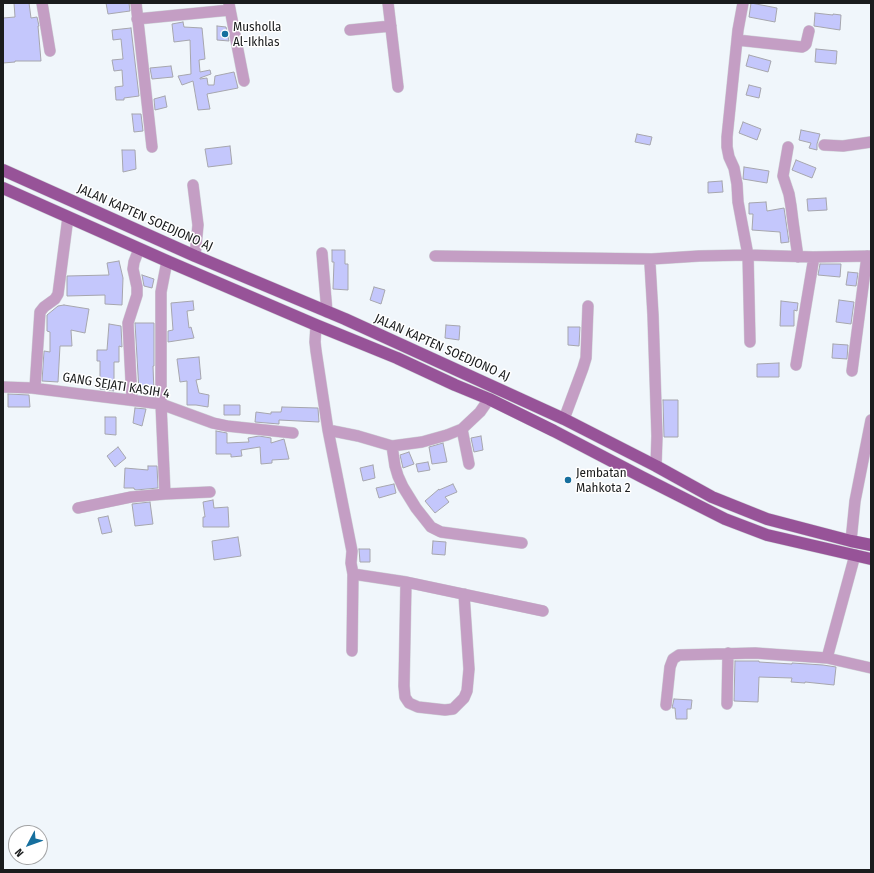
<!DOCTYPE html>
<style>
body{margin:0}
#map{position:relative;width:874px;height:873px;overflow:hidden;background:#f0f6fb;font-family:"Fira Sans Condensed",sans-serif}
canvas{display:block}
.frame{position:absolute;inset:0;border:4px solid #1a1c1d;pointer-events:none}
.north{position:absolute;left:8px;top:825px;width:40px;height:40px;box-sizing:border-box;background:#fff;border:1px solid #a3a4a5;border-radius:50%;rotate:229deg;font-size:11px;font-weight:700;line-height:16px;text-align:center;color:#1a1c1d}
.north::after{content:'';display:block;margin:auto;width:14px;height:18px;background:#166f9e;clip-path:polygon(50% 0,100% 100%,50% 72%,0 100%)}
</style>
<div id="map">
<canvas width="874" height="873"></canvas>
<div class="frame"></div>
<div class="north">N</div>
</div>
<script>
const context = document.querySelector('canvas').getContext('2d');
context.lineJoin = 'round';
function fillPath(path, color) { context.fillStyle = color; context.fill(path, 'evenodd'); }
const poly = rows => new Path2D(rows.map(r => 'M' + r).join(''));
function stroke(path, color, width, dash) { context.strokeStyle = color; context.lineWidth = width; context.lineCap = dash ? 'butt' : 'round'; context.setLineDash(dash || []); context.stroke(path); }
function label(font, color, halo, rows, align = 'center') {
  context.font = font + ' "Fira Sans Condensed",sans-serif'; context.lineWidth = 3; context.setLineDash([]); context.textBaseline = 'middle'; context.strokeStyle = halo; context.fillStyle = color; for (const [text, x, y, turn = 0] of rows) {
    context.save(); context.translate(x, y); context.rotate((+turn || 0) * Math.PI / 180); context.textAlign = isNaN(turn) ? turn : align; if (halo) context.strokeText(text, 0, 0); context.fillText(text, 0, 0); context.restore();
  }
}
const building = poly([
 [14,3,29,3,31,18,37,17,39,26,38,26,41,61,15,61,15,62,3,63,3,18,15,17,14,3],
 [106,3,129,3,130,11,108,14,106,3],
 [751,3,777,8,775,22,749,17,751,3],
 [815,13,833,15,833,14,841,15,840,30,814,26,815,13],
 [183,22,184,27,202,28,205,59,199,60,200,72,210,70,211,74,200,78,200,79,207,78,208,85,214,85,215,76,234,72,238,88,207,94,210,109,198,110,193,81,182,85,178,76,191,74,190,40,174,42,172,24,183,22],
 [217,26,226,27,229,41,217,40,217,26],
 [131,28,139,96,124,98,124,100,116,100,115,87,123,86,122,70,114,71,112,60,123,59,121,39,113,40,112,30,131,28],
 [816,49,837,51,836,64,815,62,816,49],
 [749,55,771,61,768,72,746,66,749,55],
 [171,66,173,77,152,79,150,68,171,66],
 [749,85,761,88,759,98,746,95,749,85],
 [165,96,167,107,155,110,154,99,165,96],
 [132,114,141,114,143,131,134,132,132,114],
 [743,122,761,129,757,140,739,133,743,122],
 [801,130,820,134,817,144,817,150,809,148,811,143,799,140,801,130],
 [637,134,652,137,650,145,635,142,637,134],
 [230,146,232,164,208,167,205,149,230,146],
 [122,150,135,150,136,169,123,172,122,150],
 [796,160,816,168,812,178,792,170,796,160],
 [744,167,769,171,767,183,743,179,744,167],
 [722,181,723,192,708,193,708,182,722,181],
 [826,198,827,210,808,211,807,199,826,198],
 [766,202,767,211,784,208,789,242,781,243,780,232,752,230,753,214,749,214,749,203,766,202],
 [332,250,345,250,345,264,348,264,348,290,333,289,334,262,332,262,332,250],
 [119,261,123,278,122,305,105,304,105,295,67,296,67,276,109,275,107,263,119,261],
 [820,264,841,264,840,277,818,275,820,264],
 [848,272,858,273,856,286,846,285,848,272],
 [142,275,154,279,152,288,144,286,142,275],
 [374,287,385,290,381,304,370,300,374,287],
 [839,300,854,302,851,324,836,322,839,300],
 [193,301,194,310,187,311,189,328,191,327,194,338,168,342,168,331,173,330,171,303,193,301],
 [781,301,798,303,797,311,794,310,794,326,780,326,781,301],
 [64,305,89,309,85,333,71,330,72,346,60,346,58,382,42,381,44,351,50,352,50,332,47,331,47,315,58,306,64,305],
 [135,323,154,323,154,366,153,366,154,392,139,391,135,323],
 [109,324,121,326,122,347,119,346,119,362,114,362,114,391,100,389,100,361,97,361,97,350,107,350,109,324],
 [446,325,460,326,459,340,445,338,446,325],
 [568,327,580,327,579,346,568,345,568,327],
 [833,344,848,345,847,359,832,358,833,344],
 [199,357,201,379,196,380,199,393,209,395,208,407,196,405,187,405,187,381,180,382,177,359,199,357],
 [779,363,779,377,757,377,757,364,779,363],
 [8,394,29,395,30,407,8,407,8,394],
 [663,400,678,400,678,437,664,437,663,400],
 [224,405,240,405,240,415,224,415,224,405],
 [282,407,318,408,319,422,279,420,279,424,255,422,256,412,271,414,271,412,281,412,282,407],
 [135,408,146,409,142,426,133,423,135,408],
 [105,417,116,417,116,435,105,434,105,417],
 [216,431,227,433,227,443,249,442,248,438,259,436,271,438,271,443,284,439,289,459,272,460,272,463,261,464,260,447,241,450,242,456,231,457,231,454,216,454,216,431],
 [481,436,483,450,474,452,471,438,481,436],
 [443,443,447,462,432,464,429,447,443,443],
 [118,447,126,458,115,467,107,456,118,447],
 [409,452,414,464,403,468,400,455,409,452],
 [428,462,430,470,418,472,416,464,428,462],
 [373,465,375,478,363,481,360,468,373,465],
 [148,466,157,466,158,488,136,490,134,489,134,488,124,488,125,468,148,470,148,466],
 [394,484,396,493,379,498,376,488,394,484],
 [453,484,457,492,445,497,449,502,435,513,425,501,439,489,439,490,453,484],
 [213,500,214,508,228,507,229,527,203,527,203,517,205,517,203,502,213,500],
 [150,502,153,524,135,526,132,504,150,502],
 [108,516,112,532,102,534,98,518,108,516],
 [238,537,241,556,214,560,212,541,238,537],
 [433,541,446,542,445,555,432,554,433,541],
 [359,549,370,549,370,562,360,562,359,549],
 [735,661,759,661,759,662,792,664,792,663,823,665,836,667,834,685,805,682,805,683,791,682,792,678,759,677,758,702,734,701,735,661],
 [674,699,692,700,691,709,687,709,687,719,676,719,675,708,672,708,674,699]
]);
const minor = poly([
 [42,3,50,51],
 [136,3,152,147],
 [388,3,398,87],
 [743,3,738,30,727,137,727,147,729,157,734,168,737,184,738,202,748,255,750,342],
 [229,4,244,81],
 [137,19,230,10],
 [350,30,391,26],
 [737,40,802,47,804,46,806,44,809,31],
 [824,145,843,146,871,142],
 [788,147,783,176,789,194,791,206,793,222,798,257],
 [193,185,198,225,195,256],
 [322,253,327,312],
 [435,256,652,259],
 [316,325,315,342,316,351,328,430,352,551,351,563,353,574,352,651],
 [796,365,814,257],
 [852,371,867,256],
 [3,387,32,388,161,404,213,423,227,426,293,433],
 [35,388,40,312,44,307,55,299,58,294,68,217],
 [132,400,128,323,137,295,137,287,133,269,134,262,139,249],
 [564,419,583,368,586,358,588,306],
 [462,429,469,464],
 [328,430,358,436,392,446,422,442,447,435,462,429,480,412,489,399],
 [392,446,395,466,398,476,403,487,416,508,431,527,441,532,522,543],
 [656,466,657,436,653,315,650,264,650,262,652,259,699,256,748,255,813,257,871,256],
 [165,494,161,404,161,292,167,261],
 [78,508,131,497,165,494,210,492],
 [851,541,855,501,871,420],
 [353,574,406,582,543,611],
 [406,582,404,686,405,697,409,703,418,707,445,710,453,709,464,698,467,691,469,669,464,594],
 [827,658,855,555],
 [727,704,728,653],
 [666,705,670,667,673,659,679,655,755,653,827,658,871,668]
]);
const major = poly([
 [3,170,195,256,345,319,564,419,656,466,712,497,767,519,851,541,871,545],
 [3,188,167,261,316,325,397,358,455,385,489,399,554,431,642,477,725,519,767,535,871,559]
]);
const markers = [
 [225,34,4,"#166f9e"],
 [568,480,4,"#166f9e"]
];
const poiNames = [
 ["Musholla",233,27],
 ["Al-Ikhlas",233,42],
 ["Jembatan",576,473],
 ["Mahkota 2",576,488]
];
const streetNames = [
 ["JALAN KAPTEN SOEDJONO AJ",145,218,24],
 ["JALAN KAPTEN SOEDJONO AJ",442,348,24],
 ["GANG SEJATI KASIH 4",116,386,9]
];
fillPath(building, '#c4c7fc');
stroke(building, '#a6a6ad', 1);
stroke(minor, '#ced3d7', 12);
stroke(major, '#ced3d7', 13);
stroke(minor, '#c49ec4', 11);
stroke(major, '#975398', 12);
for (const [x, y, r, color] of markers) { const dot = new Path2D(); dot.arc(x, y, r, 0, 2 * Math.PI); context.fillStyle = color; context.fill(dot); stroke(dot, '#fff', 1.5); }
label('13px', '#1a1c1d', '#fff', poiNames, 'left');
label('13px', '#1a1c1d', '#fff', streetNames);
</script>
